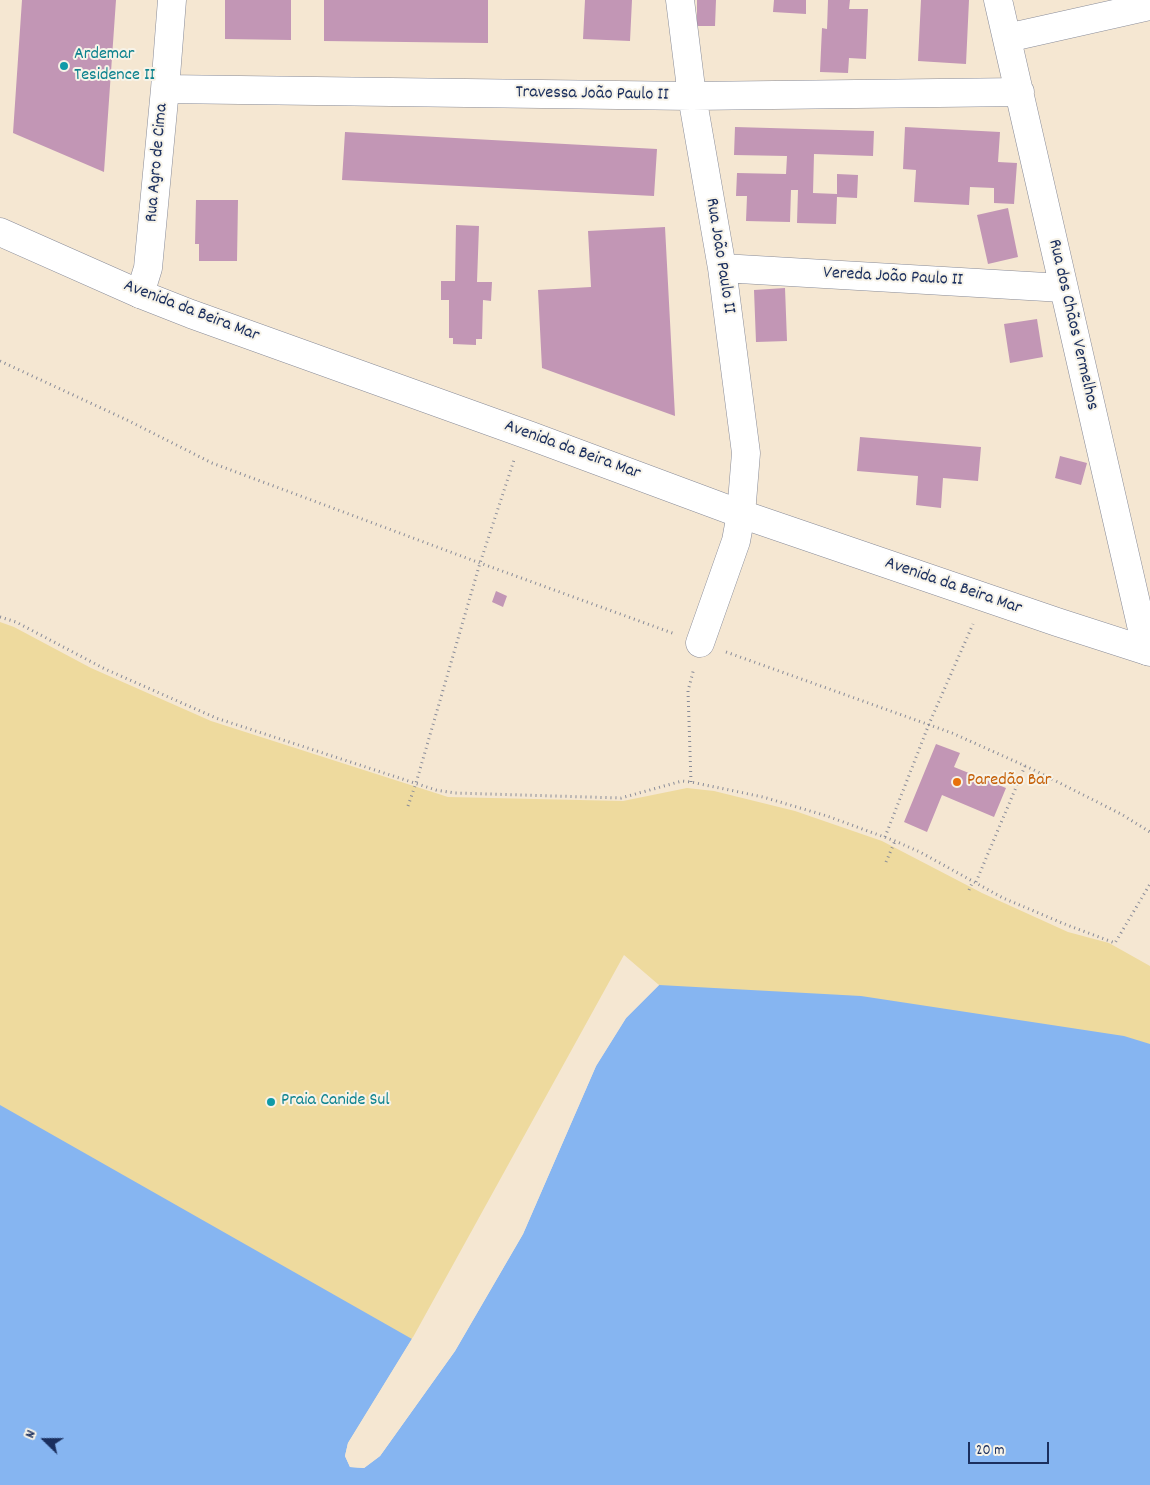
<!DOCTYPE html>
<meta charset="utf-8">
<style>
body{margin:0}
#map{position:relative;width:1150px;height:1485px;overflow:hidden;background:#f5e7d2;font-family:Dekko,sans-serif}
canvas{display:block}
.north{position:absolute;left:20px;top:1415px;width:50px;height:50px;-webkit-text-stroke:4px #f7f3e8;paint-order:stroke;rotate:292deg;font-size:14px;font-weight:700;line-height:20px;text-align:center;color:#1b2f5e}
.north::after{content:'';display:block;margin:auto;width:18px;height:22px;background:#1b2f5e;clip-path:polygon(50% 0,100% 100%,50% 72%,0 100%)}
.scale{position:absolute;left:968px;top:1442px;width:81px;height:22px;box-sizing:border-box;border:2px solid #1b2f5e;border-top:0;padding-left:6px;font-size:15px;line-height:18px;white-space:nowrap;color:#1b2f5e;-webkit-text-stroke:4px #f7f3e8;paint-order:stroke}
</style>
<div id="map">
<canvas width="1150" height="1485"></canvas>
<div class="north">N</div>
<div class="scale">20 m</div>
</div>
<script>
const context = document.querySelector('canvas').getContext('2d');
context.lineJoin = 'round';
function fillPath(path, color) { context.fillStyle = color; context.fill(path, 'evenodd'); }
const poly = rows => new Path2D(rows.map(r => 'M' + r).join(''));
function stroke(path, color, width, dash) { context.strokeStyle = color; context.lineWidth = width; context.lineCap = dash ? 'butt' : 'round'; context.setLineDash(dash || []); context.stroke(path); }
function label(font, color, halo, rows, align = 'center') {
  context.font = font + ' Dekko,sans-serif'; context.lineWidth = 4; context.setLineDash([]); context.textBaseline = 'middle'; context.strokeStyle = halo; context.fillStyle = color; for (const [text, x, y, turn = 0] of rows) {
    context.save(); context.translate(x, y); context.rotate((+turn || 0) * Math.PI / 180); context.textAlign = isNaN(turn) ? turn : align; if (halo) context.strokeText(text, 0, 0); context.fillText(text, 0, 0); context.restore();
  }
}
const sand = poly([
 [0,622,14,627,91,668,211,721,448,797,623,801,687,788,714,791,795,811,882,841,982,893,1068,932,1109,943,1150,966,1150,1190,697,1036,659,985,624,955,412,1339,348,1443,0,1250]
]);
const water = poly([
 [659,985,861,996,1124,1036,1150,1044,1150,1485,0,1485,0,1105,412,1339,348,1443,345,1456,350,1467,364,1468,380,1456,455,1351,523,1234,596,1066,626,1018]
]);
const pier = poly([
 [657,984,659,985,626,1018,596,1066,523,1234,455,1351,380,1456,364,1468,350,1467,345,1456,348,1443,413,1337,414,1341,351,1444,348,1456,352,1465,363,1465,378,1454,453,1349,520,1233,594,1065,624,1017]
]);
const building = poly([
 [22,0,116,0,104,172,13,133],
 [225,0,291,0,291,40,225,39],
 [324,0,488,0,488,43,324,41],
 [585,0,632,0,630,41,583,39],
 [697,0,716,0,715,26,697,26],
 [774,0,806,0,806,14,773,12],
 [828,0,850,0,849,9,868,9,866,59,849,58,848,73,820,72,822,28,827,29],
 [921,0,969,0,966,64,918,61],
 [735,127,874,131,873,156,814,154,813,193,837,194,837,174,858,175,857,198,837,197,836,224,797,223,798,190,791,190,790,222,746,221,747,196,736,196,737,173,786,174,787,156,734,155],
 [905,127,1000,132,998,162,1017,163,1014,204,994,203,994,188,970,187,969,205,914,202,916,170,903,169],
 [345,132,657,149,654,196,342,180],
 [196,200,238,200,237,261,199,261,199,244,195,244],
 [1008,208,1018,257,988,264,977,215],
 [456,225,479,226,477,282,492,282,491,301,483,300,482,339,476,339,476,345,453,344,453,338,449,338,449,300,441,300,441,281,455,281],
 [665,227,675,416,542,368,538,290,591,287,588,231],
 [785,288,787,341,756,342,754,290],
 [1037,319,1043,357,1010,363,1004,324],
 [860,437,981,447,978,481,943,478,941,508,916,505,918,476,857,471],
 [1060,456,1087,463,1081,485,1055,478],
 [496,591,507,596,503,607,492,602],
 [936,744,960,753,954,767,1006,788,994,817,942,795,927,832,904,822]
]);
const path = poly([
 [0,361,127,420,212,463,480,563,675,634],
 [0,617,16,622,105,669,216,718,436,790,455,793,621,798,682,781,691,782,763,797,827,816,895,841,920,852,1003,898,1067,925,1115,943,1150,884],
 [726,652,952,733,1032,769,1121,814,1150,832],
 [691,782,688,691,694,668],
 [408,806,416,783,480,563,514,460],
 [885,837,929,724,973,624],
 [886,862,895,841],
 [976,882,1025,766],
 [969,890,973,881]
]);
const minor = poly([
 [680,0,692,96,722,268,746,453,741,514,736,541,700,643],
 [998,0,1147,651],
 [1007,38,1150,6],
 [165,89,692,96,1020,92],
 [722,268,1063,288],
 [140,294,148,268,165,89,172,0]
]);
const major = poly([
 [0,232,140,294,191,314,531,436,741,514,1057,622,1150,652]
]);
const markers = [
 [64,66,5,"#0f9aa8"],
 [957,782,5,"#e8710a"],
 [271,1102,5,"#0f9aa8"]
];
const cultureNames = [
 ["Ardemar",74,56],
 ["Tesidence II",74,77],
 ["Praia Canide Sul",281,1102]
];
const streetNames = [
 ["Travessa João Paulo II",592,95,1],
 ["Rua Agro de Cima",158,163,-85],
 ["Rua João Paulo II",719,256,81],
 ["Vereda João Paulo II",893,278,3],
 ["Avenida da Beira Mar",191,312,21],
 ["Rua dos Chãos Vermelhos",1072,325,77],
 ["Avenida da Beira Mar",572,451,20],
 ["Avenida da Beira Mar",953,587,19]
];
const foodNames = [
 ["Paredão Bar",967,782]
];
fillPath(sand, '#eeda9e');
fillPath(water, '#86b5f1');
fillPath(pier, '#f5e7d2');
fillPath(building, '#c296b5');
stroke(minor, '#888b98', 29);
stroke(major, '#888b98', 29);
stroke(path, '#888b98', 3, [1, 4]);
stroke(minor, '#fff', 28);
stroke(major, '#fff', 28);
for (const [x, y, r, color] of markers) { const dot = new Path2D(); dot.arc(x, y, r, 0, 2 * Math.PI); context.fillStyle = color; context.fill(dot); stroke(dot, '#f7f3e8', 2); }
label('18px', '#0d838f', '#f7f3e8', cultureNames, 'left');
label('18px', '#1b2f5e', '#f7f3e8', streetNames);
label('18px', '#c56008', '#f7f3e8', foodNames, 'left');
</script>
